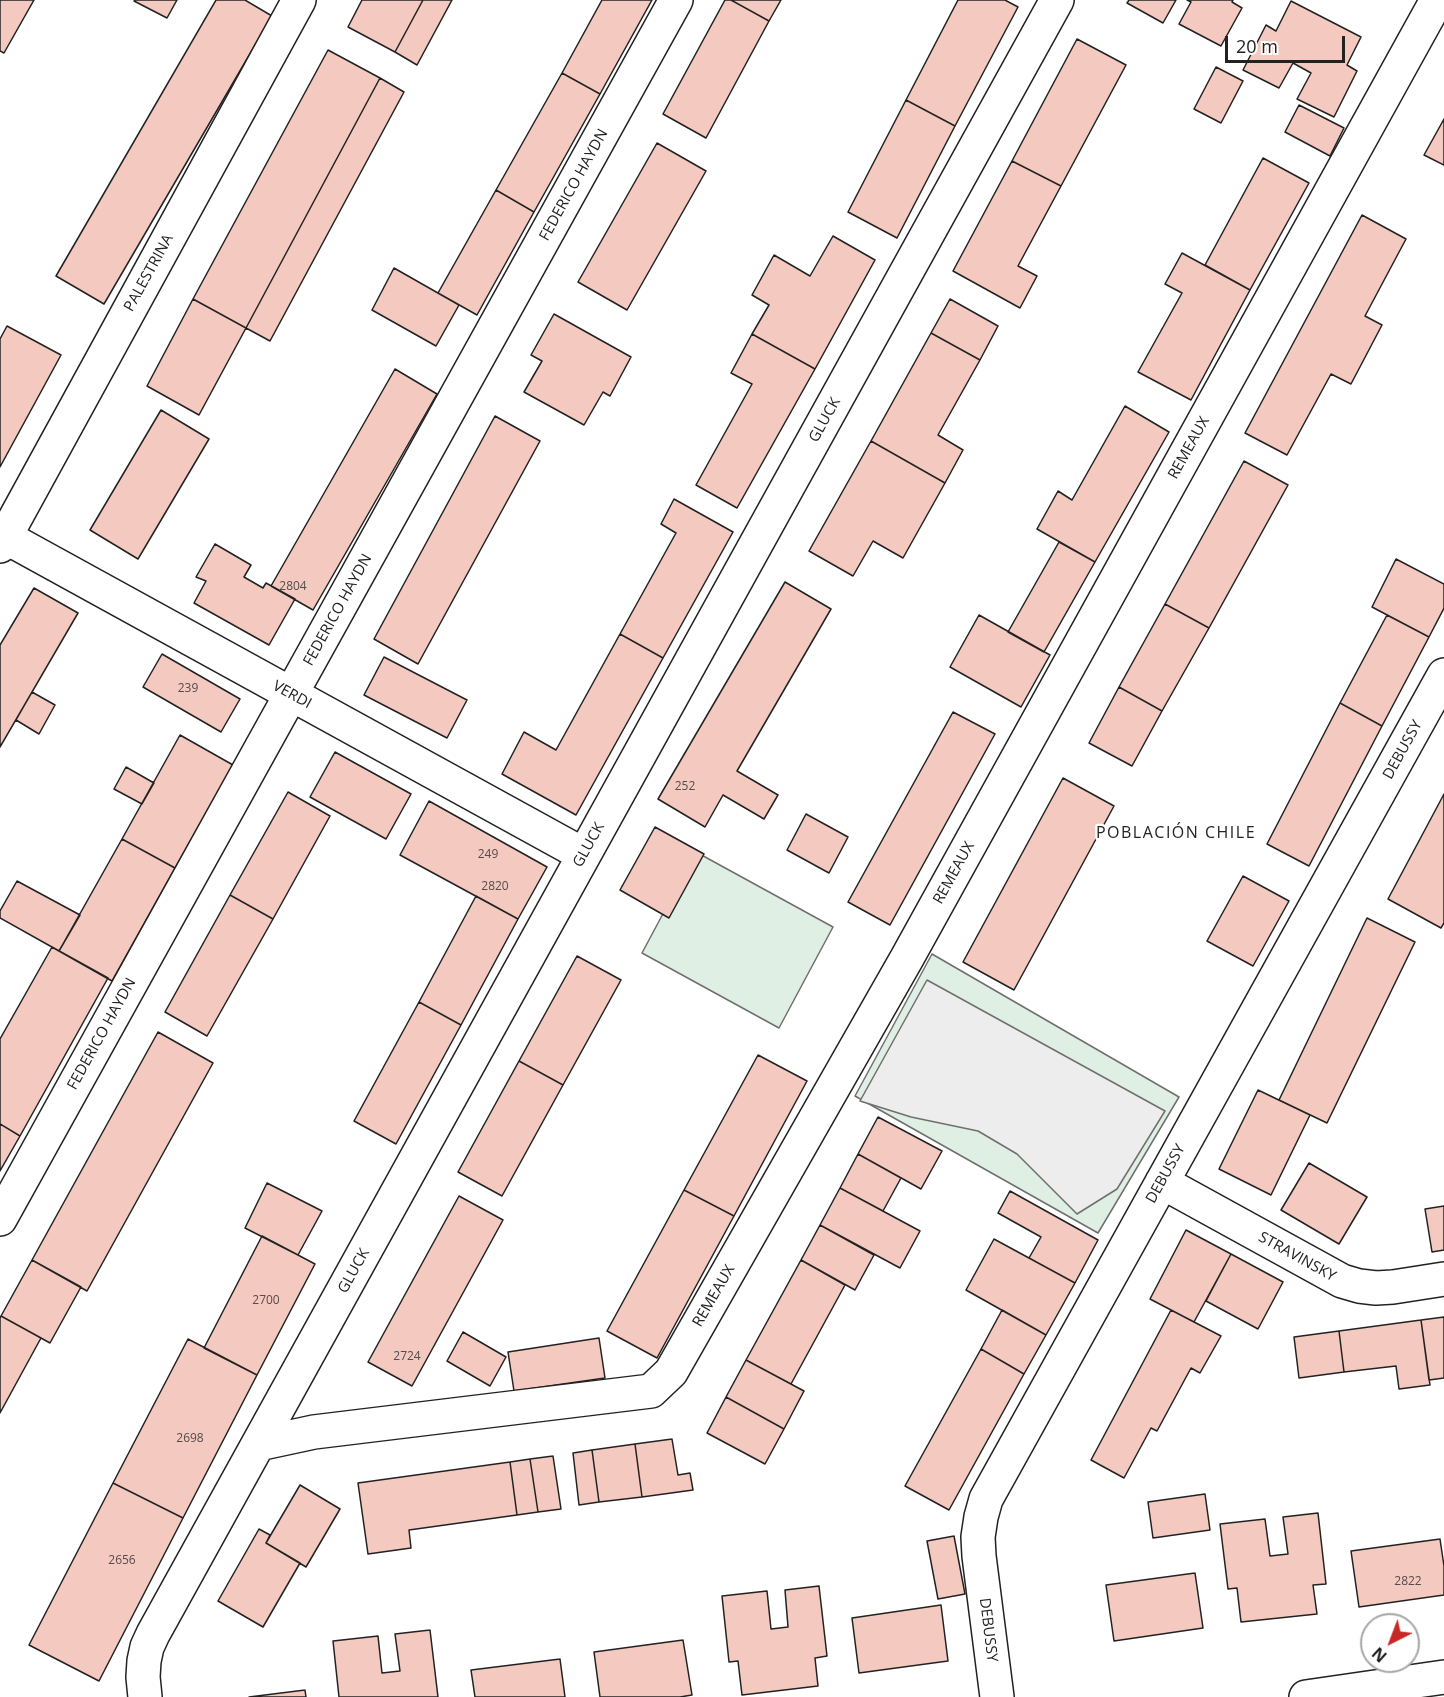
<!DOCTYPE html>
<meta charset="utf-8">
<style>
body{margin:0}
#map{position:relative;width:1444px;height:1697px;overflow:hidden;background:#fff;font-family:"Open Sans",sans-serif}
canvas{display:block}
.north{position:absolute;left:1360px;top:1613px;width:60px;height:60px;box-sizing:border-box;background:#fff;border:2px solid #a7a7a7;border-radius:50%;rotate:222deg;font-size:16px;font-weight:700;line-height:24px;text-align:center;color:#222}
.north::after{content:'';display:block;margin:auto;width:21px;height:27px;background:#c62828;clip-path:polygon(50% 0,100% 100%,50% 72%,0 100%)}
.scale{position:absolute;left:1225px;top:36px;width:120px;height:27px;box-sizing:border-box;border:3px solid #222;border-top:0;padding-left:8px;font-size:18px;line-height:21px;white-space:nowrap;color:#222;-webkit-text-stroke:4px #fff;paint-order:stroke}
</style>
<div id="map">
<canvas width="1444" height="1697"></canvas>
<div class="north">N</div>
<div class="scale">20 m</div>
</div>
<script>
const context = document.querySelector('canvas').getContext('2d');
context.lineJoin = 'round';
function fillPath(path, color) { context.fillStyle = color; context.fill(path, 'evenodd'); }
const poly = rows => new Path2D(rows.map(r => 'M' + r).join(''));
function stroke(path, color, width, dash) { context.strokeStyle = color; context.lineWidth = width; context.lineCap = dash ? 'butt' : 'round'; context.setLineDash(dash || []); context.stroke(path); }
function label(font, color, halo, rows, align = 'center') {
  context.font = font + ' "Open Sans",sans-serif'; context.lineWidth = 4.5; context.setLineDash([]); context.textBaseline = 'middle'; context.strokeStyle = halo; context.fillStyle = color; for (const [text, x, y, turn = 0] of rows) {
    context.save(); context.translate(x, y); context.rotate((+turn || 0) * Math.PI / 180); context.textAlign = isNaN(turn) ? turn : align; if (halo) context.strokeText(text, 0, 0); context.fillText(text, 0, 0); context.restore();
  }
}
const green = poly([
 [696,852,833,927,779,1028,642,953,696,852],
 [932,954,1179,1097,1098,1233,855,1096,932,954]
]);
const parking = poly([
 [927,980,1165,1111,1117,1189,1077,1214,1017,1154,978,1131,911,1117,860,1101,927,980]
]);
const building = poly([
 [0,0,34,0,4,53,0,51,0,0],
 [135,0,177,0,167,18,134,1,135,0],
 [216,0,245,0,272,16,104,304,56,276,216,0],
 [362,0,423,0,395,52,348,27,362,0],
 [423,0,452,0,417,65,395,52,423,0],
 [602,0,652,0,600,94,562,73,602,0],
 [725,0,731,0,769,21,706,138,663,114,725,0],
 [731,0,781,0,769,21,731,0],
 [958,0,1005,0,1018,7,955,126,906,100,958,0],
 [1129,0,1176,0,1163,23,1127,3,1129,0],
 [1187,0,1233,0,1232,2,1242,8,1221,46,1179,24,1191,2,1187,0],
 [1291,1,1361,37,1347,65,1357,71,1334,117,1297,99,1311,73,1293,63,1279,88,1243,70,1266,25,1276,31,1291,1],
 [1077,39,1126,65,1061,186,1012,161,1077,39],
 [328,50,380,78,246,328,193,299,328,50],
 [1216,67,1243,81,1221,123,1194,109,1216,67],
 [562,73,600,94,534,212,496,190,562,73],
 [380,78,404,92,270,341,246,328,380,78],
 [906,100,955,126,897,238,848,212,906,100],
 [1299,105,1344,128,1330,156,1285,132,1299,105],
 [1444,119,1444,165,1424,155,1444,119],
 [657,143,706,171,627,310,578,282,657,143],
 [1263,158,1309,183,1250,290,1205,265,1263,158],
 [1012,161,1061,186,1018,266,1037,276,1020,308,953,271,1012,161],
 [496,190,534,212,477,315,438,293,496,190],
 [1362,215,1406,239,1365,316,1382,325,1351,384,1331,374,1287,455,1245,433,1362,215],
 [833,236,875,260,815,369,752,334,769,305,752,295,774,255,810,276,833,236],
 [1182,253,1250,290,1191,400,1138,372,1182,293,1165,284,1182,253],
 [394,268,459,305,436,346,372,310,394,268],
 [193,299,246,328,199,415,147,386,193,299],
 [950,299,998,326,980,360,931,333,950,299],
 [554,314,631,357,610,396,603,392,584,425,524,392,542,361,531,355,554,314],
 [7,326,61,355,0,467,0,339,7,326],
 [931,333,980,360,938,435,963,450,945,483,871,441,931,333],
 [752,334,815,369,737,508,696,485,752,384,731,373,752,334],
 [395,369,437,394,313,610,271,586,395,369],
 [1125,406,1169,432,1095,562,1037,529,1058,491,1072,500,1125,406],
 [161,410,209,439,138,559,90,530,161,410],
 [495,416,540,441,418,664,374,639,495,416],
 [871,441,945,483,903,558,873,541,853,576,809,551,871,441],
 [1244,461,1288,485,1209,628,1165,604,1244,461],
 [674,499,733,532,663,658,620,634,676,533,661,524,674,499],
 [1059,542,1095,562,1044,652,1008,632,1059,542],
 [215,544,251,565,244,577,263,588,266,583,295,599,269,645,194,603,206,581,196,577,215,544],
 [1396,559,1444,584,1444,608,1429,637,1372,607,1396,559],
 [785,582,831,609,737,771,778,795,764,819,723,795,705,827,658,799,785,582],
 [34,588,78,613,0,747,0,645,34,588],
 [1165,604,1209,628,1162,711,1119,687,1165,604],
 [979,615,1050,655,1021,707,950,667,979,615],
 [1387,615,1429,637,1382,726,1340,703,1387,615],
 [620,634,663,658,576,815,502,774,524,732,556,750,620,634],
 [162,654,240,699,221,732,143,687,162,654],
 [384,657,467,700,447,738,364,695,384,657],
 [1119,687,1162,711,1132,766,1089,743,1119,687],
 [32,692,55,705,39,734,16,720,32,692],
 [1340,703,1382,726,1309,866,1267,844,1340,703],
 [953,712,995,734,890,925,848,902,953,712],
 [180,735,233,765,175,868,122,839,180,735],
 [335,752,411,794,386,839,310,797,335,752],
 [126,767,154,783,142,804,114,789,126,767],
 [1063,778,1114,806,1014,990,963,962,1063,778],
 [288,792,330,816,273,919,230,895,288,792],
 [1444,794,1444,923,1441,928,1388,899,1444,794],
 [429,801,547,867,518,919,400,855,429,801],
 [806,814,848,837,829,873,787,850,806,814],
 [655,827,704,854,669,918,620,890,655,827],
 [122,839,175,868,112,981,59,951,122,839],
 [1243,876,1289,901,1253,966,1207,941,1243,876],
 [17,881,80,915,59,951,0,918,0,911,17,881],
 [230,895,273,919,207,1036,165,1012,230,895],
 [476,896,518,919,461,1025,419,1002,476,896],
 [1367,918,1415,942,1327,1123,1279,1100,1367,918],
 [52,947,108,978,20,1136,0,1124,0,1039,52,947],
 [577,956,621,980,563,1085,519,1061,577,956],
 [419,1002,461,1025,396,1144,354,1121,419,1002],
 [158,1032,213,1063,87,1291,32,1260,158,1032],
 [758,1055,807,1081,734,1216,684,1190,758,1055],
 [519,1061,563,1085,502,1196,458,1172,519,1061],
 [1258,1090,1310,1115,1271,1195,1219,1169,1258,1090],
 [878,1117,942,1151,921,1189,858,1154,878,1117],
 [0,1124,20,1136,0,1171,0,1124],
 [858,1154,901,1178,883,1211,840,1188,858,1154],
 [1309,1163,1367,1197,1339,1244,1281,1210,1309,1163],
 [267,1183,322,1211,298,1255,245,1228,267,1183],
 [840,1188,920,1231,900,1268,820,1225,840,1188],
 [684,1190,734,1216,657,1358,607,1331,684,1190],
 [1010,1191,1098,1240,1075,1283,1029,1258,1041,1237,998,1213,1010,1191],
 [459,1196,503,1220,412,1386,368,1362,459,1196],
 [1444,1206,1444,1250,1432,1252,1425,1209,1444,1206],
 [820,1225,874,1255,855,1290,801,1260,820,1225],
 [1186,1230,1231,1254,1194,1322,1150,1299,1186,1230],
 [262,1236,315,1264,257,1375,204,1348,262,1236],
 [994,1239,1075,1283,1046,1335,966,1290,994,1239],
 [1231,1254,1283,1282,1258,1329,1206,1301,1231,1254],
 [32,1260,81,1287,50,1343,1,1316,32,1260],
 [801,1260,845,1285,791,1384,746,1360,801,1260],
 [1002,1310,1046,1335,1024,1374,981,1349,1002,1310],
 [1171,1310,1221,1336,1200,1373,1191,1368,1157,1431,1151,1428,1124,1478,1091,1460,1171,1310],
 [1,1316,41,1338,0,1413,0,1318,1,1316],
 [1444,1317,1444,1378,1429,1380,1421,1320,1444,1317],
 [1421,1320,1430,1385,1399,1389,1396,1366,1344,1372,1339,1331,1421,1320],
 [1339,1331,1344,1372,1299,1378,1294,1337,1339,1331],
 [463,1332,506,1357,490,1386,447,1361,463,1332],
 [599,1338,605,1378,514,1391,508,1352,599,1338],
 [188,1339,257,1375,183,1518,113,1483,188,1339],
 [981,1349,1024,1374,949,1510,905,1486,981,1349],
 [746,1360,804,1391,784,1429,726,1397,746,1360],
 [726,1397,784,1429,765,1464,707,1433,726,1397],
 [672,1439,678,1475,690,1473,693,1490,642,1497,635,1444,672,1439],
 [635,1444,642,1497,599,1502,592,1450,635,1444],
 [592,1450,599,1502,579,1505,573,1453,592,1450],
 [553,1456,561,1509,538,1512,530,1459,553,1456],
 [530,1459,538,1512,517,1515,510,1462,530,1459],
 [510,1462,517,1515,409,1530,411,1548,368,1554,358,1483,510,1462],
 [113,1483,183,1518,99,1681,29,1645,113,1483],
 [300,1485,340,1509,306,1567,266,1543,300,1485],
 [1205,1494,1210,1530,1153,1538,1148,1502,1205,1494],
 [1318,1513,1326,1584,1313,1585,1317,1614,1241,1622,1237,1588,1228,1589,1220,1524,1265,1519,1270,1556,1288,1554,1283,1517,1318,1513],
 [259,1529,270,1535,266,1543,300,1563,263,1627,218,1601,259,1529],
 [954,1536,965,1594,938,1599,927,1541,954,1536],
 [1440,1539,1444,1566,1444,1595,1359,1607,1351,1551,1440,1539],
 [1195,1573,1203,1628,1114,1641,1106,1585,1195,1573],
 [819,1586,827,1656,815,1658,818,1686,742,1695,738,1661,729,1662,722,1596,767,1591,771,1629,788,1627,785,1590,819,1586],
 [941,1605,948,1661,859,1673,852,1618,941,1605],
 [430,1630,438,1697,339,1697,333,1641,378,1636,382,1673,400,1671,395,1634,430,1630],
 [683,1640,692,1695,680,1697,600,1697,594,1652,683,1640],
 [560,1659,565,1697,475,1697,471,1670,560,1659],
 [305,1690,306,1697,249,1697,305,1690]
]);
const minor = poly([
 [0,534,584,855],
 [0,546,299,0],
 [1162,1182,1342,1281,1359,1286,1376,1288,1393,1287,1444,1279],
 [0,1219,676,0],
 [258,1444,314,1432,651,1391,671,1372,907,958,1437,0],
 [145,1697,143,1677,144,1661,147,1647,153,1634,1057,0],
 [997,1697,979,1556,978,1537,981,1517,986,1499,1444,675]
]);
const secondary = poly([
 [1306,1697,1444,1677]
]);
const numberNames = [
 ["2804",293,587],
 ["239",188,689],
 ["252",685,787],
 ["249",488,855],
 ["2820",495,887],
 ["2700",266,1301],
 ["2724",407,1357],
 ["2698",190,1439],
 ["2656",122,1561],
 ["2822",1408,1582]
];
const streetNames = [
 ["FEDERICO HAYDN",574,185,-61],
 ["PALESTRINA",149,273,-61],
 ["GLUCK",825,420,-61],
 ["REMEAUX",1189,448,-61],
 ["FEDERICO HAYDN",338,610,-61],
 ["VERDI",292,695,29],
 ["DEBUSSY",1403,750,-61],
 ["GLUCK",589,845,-61],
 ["REMEAUX",954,873,-61],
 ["FEDERICO HAYDN",102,1034,-61],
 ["DEBUSSY",1166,1174,-61],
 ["STRAVINSKY",1297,1257,29],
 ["GLUCK",354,1271,-61],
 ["REMEAUX",714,1296,-60],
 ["DEBUSSY",988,1630,83]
];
const neighbourhoodNames = [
 ["POBLACIÓN CHILE",1176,833]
];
fillPath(green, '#e0efe3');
stroke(green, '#6f6f6f', 1.5);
fillPath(parking, '#ededed');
stroke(parking, '#6f6f6f', 1.5);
fillPath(building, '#f3c9c0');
stroke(building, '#222', 1.5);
stroke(minor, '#222', 36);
stroke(secondary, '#222', 36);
stroke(minor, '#fff', 33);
stroke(secondary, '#fff', 33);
label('12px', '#564c4a', null, numberNames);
label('15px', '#222', '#fff', streetNames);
context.letterSpacing = '1.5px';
label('16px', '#222', '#fff', neighbourhoodNames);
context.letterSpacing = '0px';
</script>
